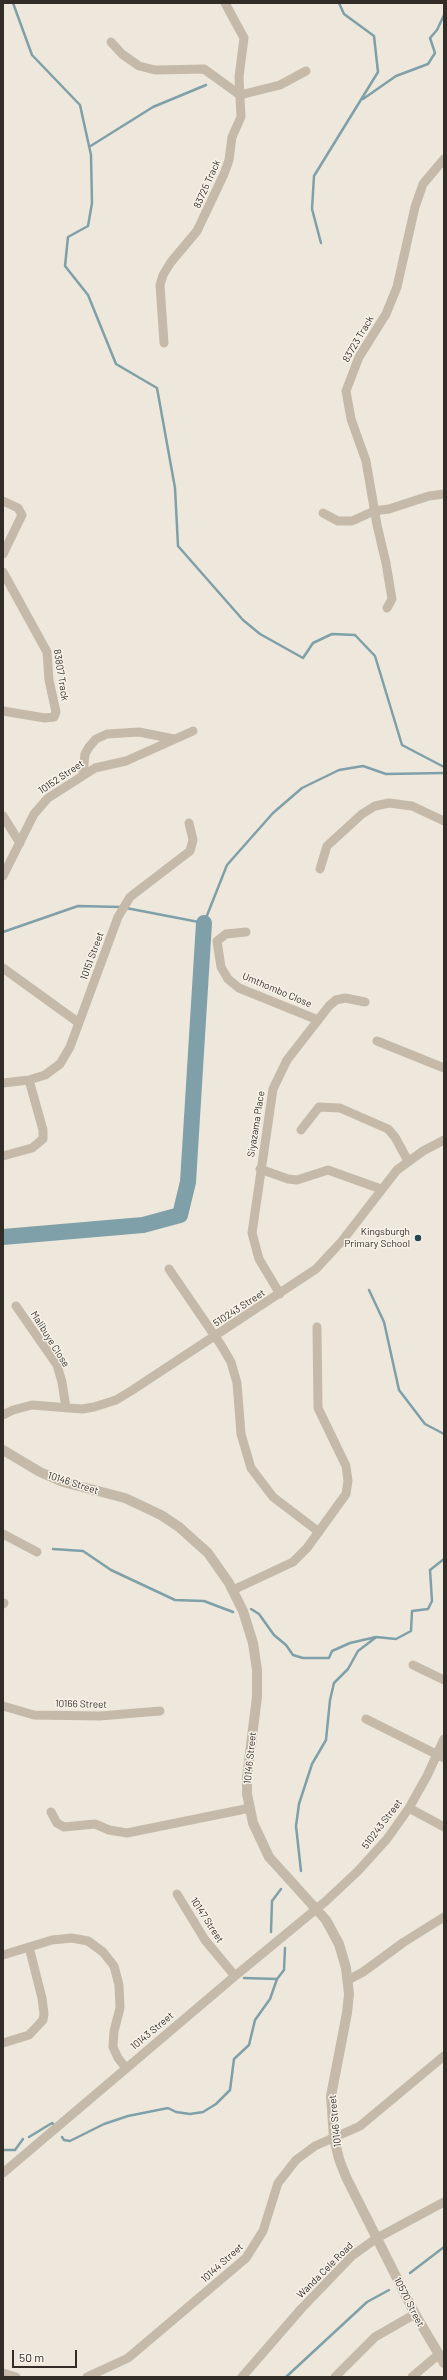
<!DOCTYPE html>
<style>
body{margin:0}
#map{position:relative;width:447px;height:2380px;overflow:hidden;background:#eee8dc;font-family:Barlow,sans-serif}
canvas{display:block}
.frame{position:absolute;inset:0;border:4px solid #332d28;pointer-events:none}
.scale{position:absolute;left:12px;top:2350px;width:65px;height:18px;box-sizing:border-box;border:2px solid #332d28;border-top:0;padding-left:5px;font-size:12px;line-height:14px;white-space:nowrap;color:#332d28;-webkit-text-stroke:3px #f7f2e8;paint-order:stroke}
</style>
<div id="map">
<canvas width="447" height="2380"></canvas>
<div class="frame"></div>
<div class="scale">50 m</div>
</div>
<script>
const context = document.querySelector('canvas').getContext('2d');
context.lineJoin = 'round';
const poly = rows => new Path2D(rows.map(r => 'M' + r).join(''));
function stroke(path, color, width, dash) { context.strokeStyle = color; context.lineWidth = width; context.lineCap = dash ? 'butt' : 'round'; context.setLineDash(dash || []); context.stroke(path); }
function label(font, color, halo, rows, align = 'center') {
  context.font = font + ' Barlow,sans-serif'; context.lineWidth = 3; context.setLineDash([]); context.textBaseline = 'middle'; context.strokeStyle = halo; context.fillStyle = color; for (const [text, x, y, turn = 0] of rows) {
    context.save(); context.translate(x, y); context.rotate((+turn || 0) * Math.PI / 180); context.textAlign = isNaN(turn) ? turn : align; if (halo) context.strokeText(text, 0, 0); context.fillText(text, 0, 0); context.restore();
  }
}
const stream = poly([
 [13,3,32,55,80,105,91,155,92,203,88,226,68,237,65,266,88,295,116,364,157,388,175,488,178,546,243,620,260,634,303,658,313,643,332,634,355,635,375,656,402,745,444,767],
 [363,99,396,76,428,64,435,53,430,38,437,30,444,15],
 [89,147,153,107,206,85],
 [321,243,312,209,314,176,378,72,374,36,344,14,339,3],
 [126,908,204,923,227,865,273,813,302,788,339,770,363,766,386,774,444,773],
 [3,932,78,906,121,907],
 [369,1290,384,1322,399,1390,425,1424,444,1434],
 [53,1549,83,1551,111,1570,175,1600,204,1601,233,1612],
 [251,1609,259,1614,274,1635,286,1645,293,1655,303,1658,329,1658,332,1651,350,1643,376,1637,396,1639,411,1631,412,1611,428,1609,432,1601,430,1570,444,1559],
 [301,1871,296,1826,299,1804,312,1764,326,1740,330,1700,334,1683,348,1669,358,1651,375,1638],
 [271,1932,272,1901,281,1889],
 [244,1978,277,1979],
 [29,2137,52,2123,54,2125],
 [62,2137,64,2140,70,2141,104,2124,128,2116,168,2108,176,2112,190,2114,203,2112,216,2104,230,2090,234,2059,249,2045,255,2020,270,1999,277,1979,284,1970,285,1948],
 [3,2150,15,2150,23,2139],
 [410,2273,444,2247],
 [286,2377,367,2302,389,2290]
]);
const river = poly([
 [3,1237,143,1225,180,1215,188,1182,204,923]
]);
const minor = poly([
 [111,42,122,54,139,66,155,70,204,69,240,95,280,85,306,71],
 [164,343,160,285,163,275,171,262,197,231,224,174,229,160,232,137,241,117,239,77,244,38,225,3],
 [3,501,18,508,22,515,3,554],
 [323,513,338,521,352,521,374,511,389,509,429,496,444,494],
 [3,572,47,652,49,680,56,712,54,717,45,718,3,711],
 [387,608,392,599,386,563,377,525,366,461,351,419,346,391,359,357,386,314,397,287,415,207,423,184,444,159],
 [83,775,85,754,89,747,96,739,107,734,139,732,174,739],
 [3,816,20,843],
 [320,869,327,846,362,814,375,806,389,803,412,806,444,821],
 [3,876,34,814,48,798,95,768,126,761,193,731],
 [246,932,226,934,217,941,221,967,228,979,239,988,318,1020],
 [3,968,79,1023],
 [377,1041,444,1068],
 [3,1083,29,1080,45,1075,60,1064,70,1047,118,917,130,897,190,851,193,840,189,823],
 [301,1130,319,1107,340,1108,388,1129,395,1137,408,1161],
 [3,1156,32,1148,43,1139,43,1130,29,1080],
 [260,1169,288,1179,297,1180,328,1170,381,1189],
 [169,1269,221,1345,231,1362,237,1383,241,1434,251,1468,273,1497,319,1532],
 [280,1294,259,1259,252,1233,273,1089,287,1060,329,1006,336,1000,345,998,365,1002],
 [16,1306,57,1365,62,1382,66,1408],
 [3,1415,13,1410,32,1405,82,1409,94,1407,116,1400,131,1391,316,1269,342,1241,397,1170,423,1151,444,1140],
 [3,1534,37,1552],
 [233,1590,293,1562,307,1548,346,1494,348,1481,346,1466,318,1408,317,1327],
 [3,1604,4,1603],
 [413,1665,444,1680],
 [3,1706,34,1715,100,1716,160,1711],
 [366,1719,444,1758],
 [409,1808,444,1827],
 [51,1812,57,1823,64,1827,95,1824,109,1830,127,1833,250,1808],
 [177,1894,205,1940,235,1976],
 [3,1955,52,1940,72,1938,88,1941,103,1952,114,1966,119,1985,120,2008,114,2031,113,2047,118,2058,126,2068],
 [348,1980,363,1972,404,1942,444,1917],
 [3,2043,29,2035,43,2020,44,2014,42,1998,29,1947],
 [3,2173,235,1976,326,1901,358,1871,387,1839,409,1808,427,1776,444,1739],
 [3,2373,16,2377],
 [87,2377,128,2358,246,2258,263,2231,278,2183,296,2160,315,2146,360,2126,444,2056],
 [242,2377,301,2309,353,2255,377,2238,444,2202],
 [335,2377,375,2337,415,2314],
 [412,2377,438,2355]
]);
const tertiary = poly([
 [3,1450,40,1472,63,1482,125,1498,161,1515,179,1527,208,1553,229,1583,243,1611,253,1643,257,1670,257,1697,247,1777,247,1794,253,1823,269,1857,326,1920,339,1944,346,1968,349,1994,347,2013,331,2096,334,2138,339,2159,346,2177,415,2314,444,2363]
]);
const markers = [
 [418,1238,4,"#23464f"]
];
const streetNames = [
 ["83725 Track",207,184,-66],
 ["83723 Track",358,339,-60],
 ["83807 Track",61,675,81],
 ["10152 Street",61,777,-34],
 ["10151 Street",92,956,-70],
 ["Umthombo Close",277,990,23],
 ["Siyazama Place",256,1124,-81],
 ["510243 Street",239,1308,-33],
 ["Malibuye Close",50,1339,58],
 ["10146 Street",73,1483,18],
 ["10166 Street",81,1704,1],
 ["10146 Street",250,1758,-84],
 ["510243 Street",382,1824,-53],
 ["10147 Street",207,1920,57],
 ["10143 Street",152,2031,-40],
 ["10146 Street",335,2121,-96],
 ["10144 Street",222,2263,-42],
 ["Wanda Cele Road",325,2270,-45],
 ["10570 Street",409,2302,63]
];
const poiNames = [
 ["Kingsburgh",410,1232],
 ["Primary School",410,1244]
];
stroke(stream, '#7fa0a8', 2.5);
stroke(river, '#7fa0a8', 16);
stroke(minor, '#c5baaa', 9);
stroke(tertiary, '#c5baaa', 10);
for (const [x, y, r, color] of markers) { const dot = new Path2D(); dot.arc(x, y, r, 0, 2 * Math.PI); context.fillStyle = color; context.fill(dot); stroke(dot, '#f7f2e8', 1.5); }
label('10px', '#332d28', '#f7f2e8', streetNames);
label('10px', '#332d28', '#f7f2e8', poiNames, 'right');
</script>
